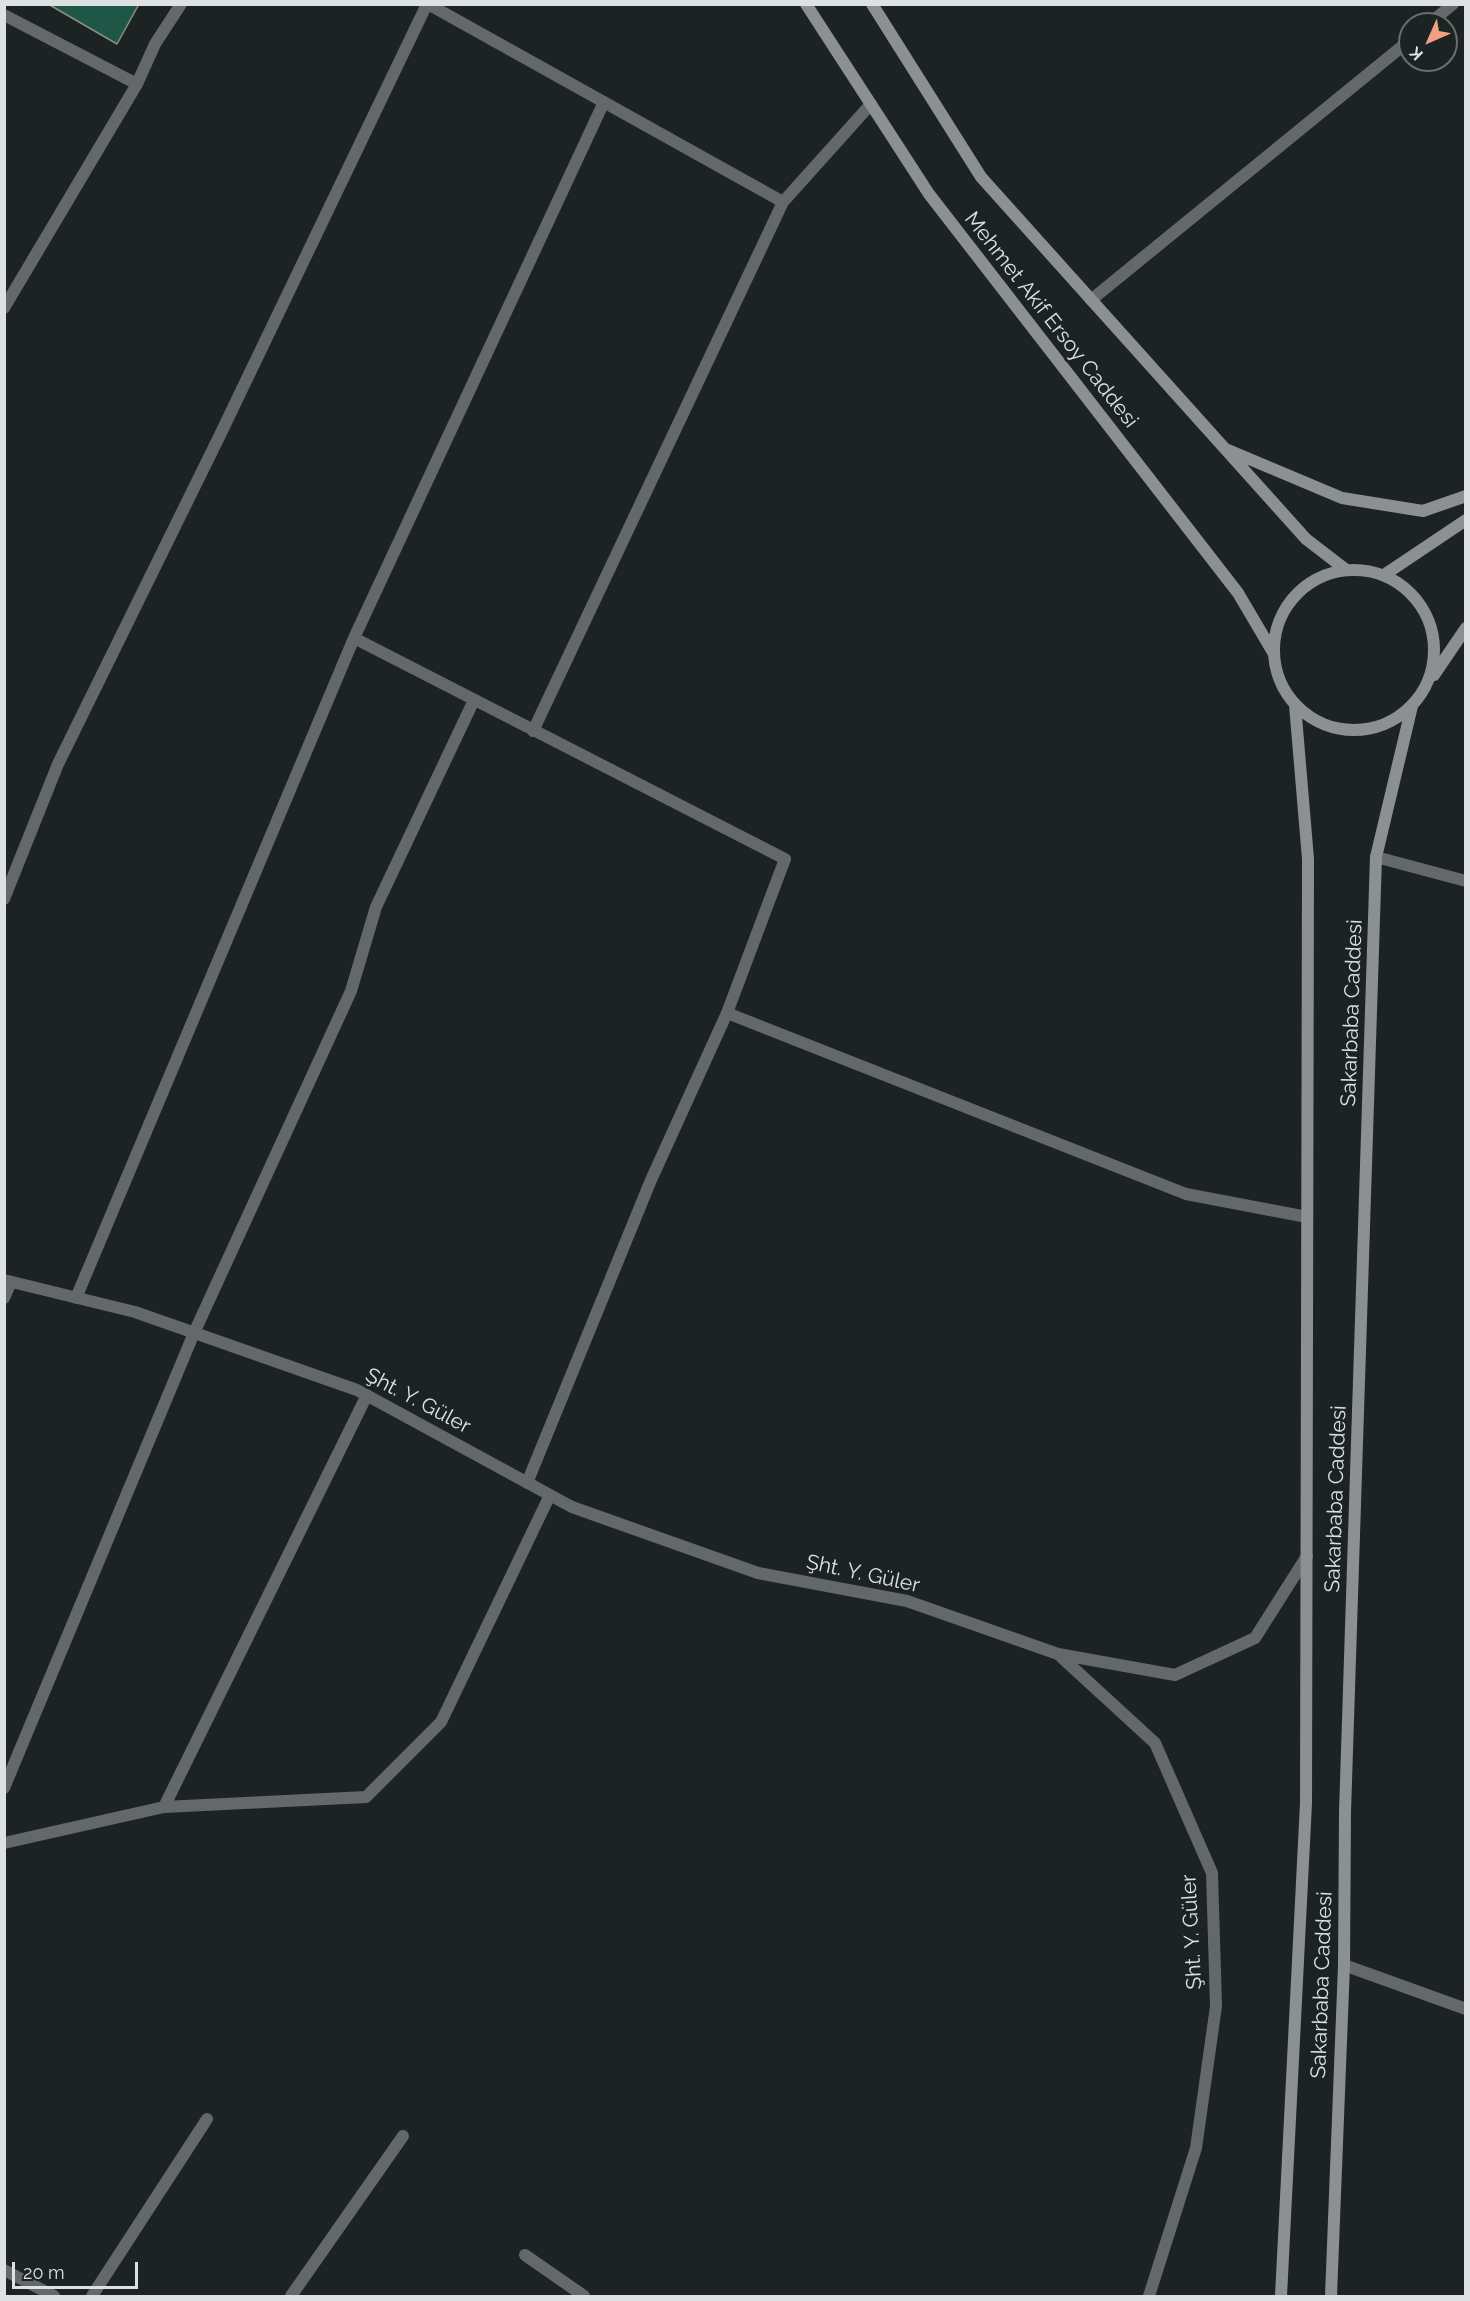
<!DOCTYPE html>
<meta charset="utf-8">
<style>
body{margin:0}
#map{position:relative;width:1470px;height:2301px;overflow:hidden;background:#1c2323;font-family:Raleway,sans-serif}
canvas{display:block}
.frame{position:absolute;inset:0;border:6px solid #dde1e1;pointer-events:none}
.north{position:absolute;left:1398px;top:12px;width:60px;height:60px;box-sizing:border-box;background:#1c2323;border:2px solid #696f6f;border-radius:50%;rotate:225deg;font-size:16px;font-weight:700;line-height:24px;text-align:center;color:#dde1e1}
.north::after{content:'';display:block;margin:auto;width:21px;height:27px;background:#f39f83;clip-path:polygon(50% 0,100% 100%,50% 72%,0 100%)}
.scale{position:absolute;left:12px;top:2262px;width:126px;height:27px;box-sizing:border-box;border:3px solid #dde1e1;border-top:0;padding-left:8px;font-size:18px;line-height:21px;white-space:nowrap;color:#dde1e1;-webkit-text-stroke:4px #1c2323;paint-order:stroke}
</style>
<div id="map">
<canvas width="1470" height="2301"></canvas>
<div class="frame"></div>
<div class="north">K</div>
<div class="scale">20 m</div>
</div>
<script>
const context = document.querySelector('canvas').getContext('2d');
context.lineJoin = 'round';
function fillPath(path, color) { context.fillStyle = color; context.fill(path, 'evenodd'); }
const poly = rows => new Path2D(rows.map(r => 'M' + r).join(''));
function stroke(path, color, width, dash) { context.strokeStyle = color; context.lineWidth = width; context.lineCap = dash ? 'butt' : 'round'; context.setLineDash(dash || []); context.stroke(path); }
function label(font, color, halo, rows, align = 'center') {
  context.font = font + ' Raleway,sans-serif'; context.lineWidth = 6; context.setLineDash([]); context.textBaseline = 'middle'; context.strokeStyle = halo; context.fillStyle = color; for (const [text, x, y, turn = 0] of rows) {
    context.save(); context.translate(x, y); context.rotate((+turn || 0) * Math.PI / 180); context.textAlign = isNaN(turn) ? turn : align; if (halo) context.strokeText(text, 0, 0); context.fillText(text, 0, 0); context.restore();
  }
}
const building = poly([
 [48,4,139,4,117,44,48,4]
]);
const minor = poly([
 [428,4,783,202],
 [4,15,137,84],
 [1429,24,1453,4],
 [1091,300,1410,40],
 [4,308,137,84,155,44,181,4],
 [354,638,785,859,727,1013,651,1180,527,1483],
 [533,731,783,202,871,104],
 [1376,857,1466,881],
 [4,899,58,764,220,435,427,4],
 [727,1013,1186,1194,1307,1217],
 [4,1280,135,1312,357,1390,572,1507,758,1573,907,1601,1058,1654,1155,1743,1212,1873,1216,2006,1196,2148,1149,2296],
 [4,1298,11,1282],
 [76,1298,354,638,604,102],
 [1058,1654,1175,1675,1255,1638,1307,1556],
 [4,1788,194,1333,351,991,376,907,474,700],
 [164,1807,367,1395],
 [4,1843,164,1807,366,1797,441,1722,550,1495],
 [1344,1965,1466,2009],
 [525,2255,584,2296],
 [4,2270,54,2296],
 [92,2296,207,2119],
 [291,2296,403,2136]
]);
const secondary = poly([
 [806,4,929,194,1238,593,1274,654],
 [872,4,981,177,1306,539,1345,569],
 [1228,450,1342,498,1423,511,1466,496],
 '1274 650a80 80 0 1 1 160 0a80 80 0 1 1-160 0Z',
 [1384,575,1466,520],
 [1434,675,1466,628],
 [1281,2296,1306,1803,1308,859,1295,705],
 [1331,2296,1344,1965,1345,1812,1376,857,1412,706]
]);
const streetNames = [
 ["Mehmet Akif Ersoy Caddesi",1051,320,52],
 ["Sakarbaba Caddesi",1352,1013,-88],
 ["Şht. Y. Güler",418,1401,28],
 ["Sakarbaba Caddesi",1336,1499,-88],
 ["Şht. Y. Güler",863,1574,12],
 ["Şht. Y. Güler",1192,1932,-93],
 ["Sakarbaba Caddesi",1322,1985,-88]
];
fillPath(building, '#205646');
stroke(building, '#88908d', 1.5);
stroke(minor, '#656869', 12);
stroke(secondary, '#8c9092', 12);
label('21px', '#dde1e1', '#1c2323', streetNames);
</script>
